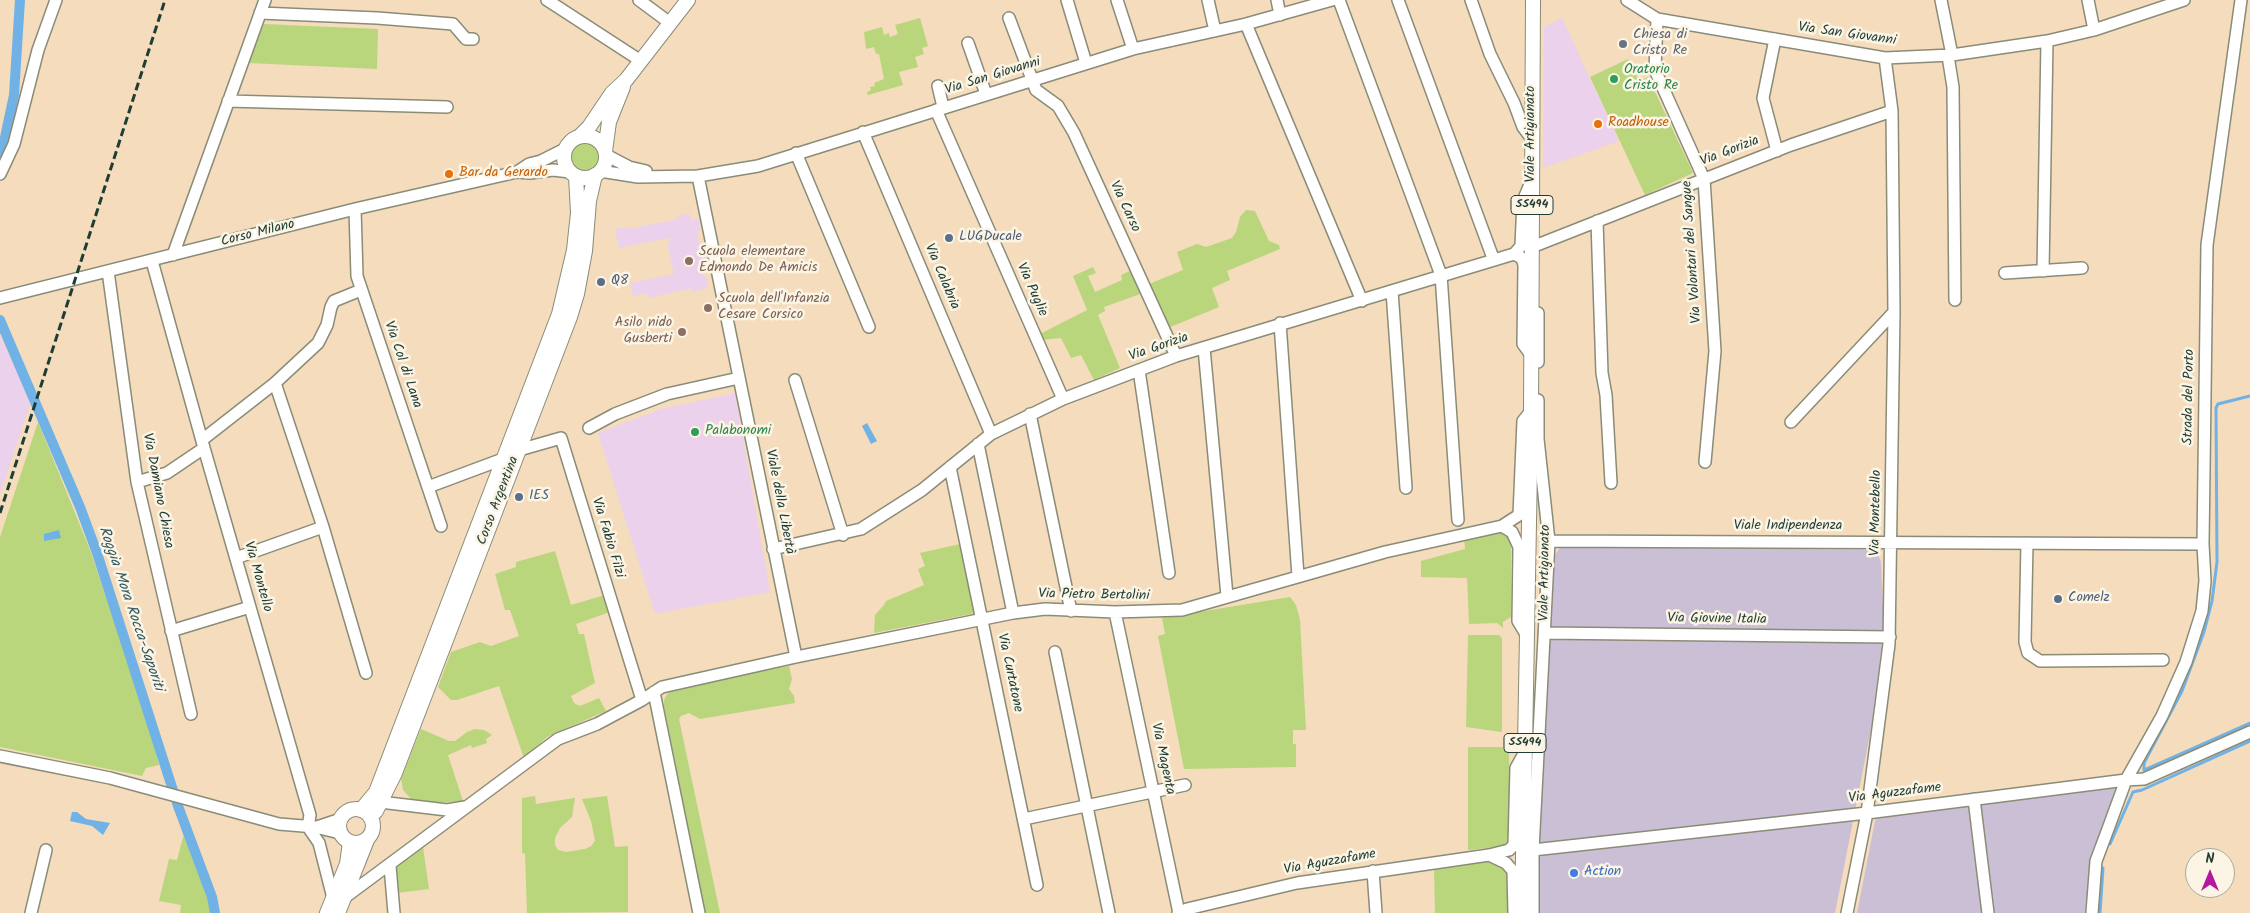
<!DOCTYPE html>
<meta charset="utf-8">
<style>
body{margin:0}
#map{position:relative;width:2250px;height:913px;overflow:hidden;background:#f4dcbd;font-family:Kalam,sans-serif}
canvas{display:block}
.north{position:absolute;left:2185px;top:848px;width:50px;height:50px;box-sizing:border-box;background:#fcf5e5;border:1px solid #a4ab9e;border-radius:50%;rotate:0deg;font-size:14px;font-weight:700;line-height:20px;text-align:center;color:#1f3d34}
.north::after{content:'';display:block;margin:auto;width:18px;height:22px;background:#b5179e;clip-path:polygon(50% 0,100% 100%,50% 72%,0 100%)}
</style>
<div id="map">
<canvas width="2250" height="913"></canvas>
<div class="north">N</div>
</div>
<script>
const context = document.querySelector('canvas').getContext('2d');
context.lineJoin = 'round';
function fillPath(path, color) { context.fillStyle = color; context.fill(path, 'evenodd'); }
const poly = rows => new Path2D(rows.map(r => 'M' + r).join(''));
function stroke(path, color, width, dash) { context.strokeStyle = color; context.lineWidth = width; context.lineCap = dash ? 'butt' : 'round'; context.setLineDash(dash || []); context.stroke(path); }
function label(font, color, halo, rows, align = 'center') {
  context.font = font + ' Kalam,sans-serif'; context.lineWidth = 5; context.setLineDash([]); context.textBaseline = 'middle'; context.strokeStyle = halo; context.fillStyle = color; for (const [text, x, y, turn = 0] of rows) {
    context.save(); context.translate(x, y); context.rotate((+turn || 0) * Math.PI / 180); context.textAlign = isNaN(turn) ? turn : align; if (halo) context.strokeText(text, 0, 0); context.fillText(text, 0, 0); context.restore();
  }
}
const built = poly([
 [1562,18,1619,141,1543,168,1544,27],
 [689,213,691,220,698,218,701,230,697,231,701,255,705,255,708,266,701,267,703,276,706,276,708,288,692,292,692,288,648,298,646,293,633,296,630,283,674,274,667,243,670,242,669,238,619,248,615,229,627,227,628,229,678,219,677,216],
 [0,336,31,402,0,494],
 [735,393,770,592,655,614,598,433,661,409]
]);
const industrial = poly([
 [1561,546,1870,550,1878,554,1881,562,1884,628,1871,729,1835,913,1535,913,1553,558],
 [2117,787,2100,860,2098,913,1857,913,1876,816]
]);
const green = poly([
 [920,18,928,46,922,48,924,54,915,57,918,67,899,72,903,85,868,95,867,92,871,90,870,87,875,86,874,83,884,79,879,54,876,54,874,47,866,49,864,32,882,27,884,35,889,33,890,37,898,34,895,25],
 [264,24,378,29,377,69,249,63],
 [1628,59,1639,81,1648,77,1693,173,1645,195,1590,77],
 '571 157a14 14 0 1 1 28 0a14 14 0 1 1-28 0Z',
 [1246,210,1255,211,1269,241,1279,245,1280,249,1227,271,1230,280,1212,288,1219,307,1168,328,1149,284,1183,270,1177,252,1197,244,1206,247,1232,238,1236,232,1240,217],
 [1093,267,1096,273,1088,276,1095,292,1122,280,1121,275,1132,270,1143,293,1104,307,1105,311,1098,315,1120,368,1094,380,1081,355,1071,358,1061,338,1042,340,1040,334,1087,310,1073,276],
 [38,422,90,550,150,727,159,765,146,768,142,776,0,747,0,537],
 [1496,529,1511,538,1511,617,1503,622,1503,628,1497,623,1469,624,1467,578,1421,577,1421,561,1465,549,1464,536],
 [960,544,976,613,874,633,875,615,884,605,886,601,924,585,918,569,925,566,920,553],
 [555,551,571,605,605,595,610,612,576,624,579,634,584,634,595,683,571,696,574,703,580,706,599,698,606,711,547,737,524,758,499,686,457,700,451,700,438,687,451,652,480,642,491,646,519,636,510,610,505,610,495,574,516,567,516,562],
 [1290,597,1296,605,1300,620,1306,730,1293,730,1293,744,1296,744,1296,767,1184,769,1158,636,1165,634,1162,618],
 [1468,635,1499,635,1502,638,1502,732,1466,727],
 [789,666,792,679,789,689,794,696,795,703,700,719,689,713,681,716,679,719,720,913,705,913,664,706,664,700,667,694,676,688],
 [421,729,449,741,455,741,467,732,475,729,484,730,492,735,486,739,487,743,472,748,471,745,448,755,463,801,437,803,411,799,403,790,401,779],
 [1468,747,1502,747,1509,752,1509,836,1508,842,1503,846,1468,850],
 [535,796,536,804,575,798,572,817,560,828,555,838,555,845,558,850,566,852,585,849,591,846,595,841,591,821,582,799,607,796,615,847,628,846,628,912,527,913,525,854,522,853,522,798],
 [185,830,209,895,213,913,180,913,181,905,159,901,169,859,177,860],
 [423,847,429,889,397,893,395,868],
 [1487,861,1493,861,1506,869,1508,876,1508,913,1435,913,1434,870]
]);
const water = poly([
 [867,423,877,441,871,444,862,426],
 [59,530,61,538,44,541,44,534],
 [72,812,77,812,86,819,110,823,103,835,92,826,70,821]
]);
const stream = poly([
 [2250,396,2218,404,2216,408,2217,562,2212,601,2204,632,2182,691,2144,763,2144,770,2250,723],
 [2110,844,2133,792,2142,790,2250,741],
 [2100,913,2103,868]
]);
const canal = poly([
 [0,152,4,142,14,95,20,0],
 [0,320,80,507,97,553,178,806,212,897,215,913]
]);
const minor = poly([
 [547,0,641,61],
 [639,0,670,23],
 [1067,0,1086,63],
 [1117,0,1133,49],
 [1208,0,1215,31],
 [1277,0,1280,15],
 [1339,0,1441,275,1458,520],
 [1398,0,1493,258],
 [1471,0,1490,54,1514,103,1523,127,1532,139],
 [1627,0,1657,19,1885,58,1952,55,2047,41,2094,30,2184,0],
 [1941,0,1952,55],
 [2088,0,2094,30],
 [260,13,377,18,453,24,466,39,473,39],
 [1009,18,1036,90,1058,106,1074,133,1176,356],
 [1657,19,1655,70,1704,179,1715,351,1705,462],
 [1246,24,1362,301],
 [1775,39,1763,98,1777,151],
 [968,43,986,94],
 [1948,56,1953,87,1955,300],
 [938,86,943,107],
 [228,101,447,107],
 [936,110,1063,399],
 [863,132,991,434],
 [796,153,869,327],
 [606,155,629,167,646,171],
 [600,171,638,177,698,176,758,166,1133,49,1246,24,1332,0],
 [517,172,529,164,541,161,565,149],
 [0,174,14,144,38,50,56,0],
 [698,176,796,657],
 [355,209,357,276,441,526],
 [1597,221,1602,373,1606,395,1611,483],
 [1532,247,1791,145,1892,111,1885,58],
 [1514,254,1522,258,1524,265,1523,344,1531,355],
 [1514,254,1521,246,1523,201,1531,182],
 [173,255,265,0],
 [152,261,204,448,310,815,308,827,319,843,333,898],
 [108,271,137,482,191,714],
 [2043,271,2047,41],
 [2005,273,2082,268],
 [1392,291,1406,488],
 [0,298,355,209,517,172,530,173,553,170,570,172],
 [1280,323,1298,576],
 [1204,348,1227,596],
 [1538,362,1538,313],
 [1139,370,1169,573],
 [795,380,843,535],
 [275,383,323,527,366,673],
 [1030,414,1071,611],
 [1791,422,1894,312],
 [589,428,615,414,667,394,739,378],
 [202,440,275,383,318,343,327,325,331,307,334,301,361,290],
 [978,444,1013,613],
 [514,449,519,450,561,438,642,700],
 [950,467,1037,885],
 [137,482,167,473,204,448],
 [428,487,503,459,508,461],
 [1502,526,1512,532,1519,547,1518,621,1527,636],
 [1549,541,2203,544],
 [2027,543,2025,642,2028,653,2040,661,2163,660],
 [773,549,861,529,922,490,991,434,1063,399,1176,356,1514,254],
 [236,558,323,527],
 [1115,612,1179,913],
 [171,631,250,607],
 [1545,633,1890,637],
 [1055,652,1109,913],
 [654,692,699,913],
 [0,756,110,778,279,824,315,827,340,833],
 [1974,799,1988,913],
 [380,802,447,810,465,807],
 [1024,819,1185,785],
 [317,827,341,819],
 [1533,850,1867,813,2126,780,2144,779,2250,732],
 [1489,855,1506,863,1513,871,1514,913],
 [390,866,394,913],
 [1373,871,1376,913],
 [344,898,558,739,597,724,642,700,662,687,796,657,1013,613,1045,609,1115,612,1182,610,1385,552,1502,526,1519,515,1523,421,1531,411],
 [31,913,46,850],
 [1178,913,1187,909,1297,883,1489,855,1509,850,1514,845,1516,768,1525,752],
 [1533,913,1533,850,1549,541,1538,439,1538,400],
 [1847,913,1867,813,1889,644,1894,312,1892,111],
 [2092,913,2096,861,2108,829,2126,780,2162,716,2186,662,2202,611,2205,581,2203,544,2207,245,2241,0]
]);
const major = poly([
 '564 157a21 21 0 1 1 42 0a21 21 0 1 1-42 0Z',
 [580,136,589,127,612,93,626,80,688,0],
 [605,151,609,122,623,87],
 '339 826a17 17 0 1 1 34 0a17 17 0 1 1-34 0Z',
 [361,810,376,792,559,314,574,250,578,213,576,176],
 [370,817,376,811,395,773,570,317,577,294,585,251,589,201,595,175],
 [327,913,347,864,350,842],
 [338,913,367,840],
 [1522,913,1531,411,1533,0]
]);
const rail = poly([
 [0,513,165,0]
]);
const markers = [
 [1623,44,5,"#6b7280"],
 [1614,79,5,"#2e9e5b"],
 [1598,124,5,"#e8710a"],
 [449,174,5,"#e8710a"],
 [949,238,5,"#5c6f8a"],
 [689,261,5,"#8d6e63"],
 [601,282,5,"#5c6f8a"],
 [708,308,5,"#8d6e63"],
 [682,332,5,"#8d6e63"],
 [695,432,5,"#2e9e5b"],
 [519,497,5,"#5c6f8a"],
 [2058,599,5,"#5c6f8a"],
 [1574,873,5,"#3f7fe0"]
];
const shields = [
 [1532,205,42],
 [1525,743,42]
];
const shieldNames = [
 ["SS494",1532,205],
 ["SS494",1525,743]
];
const streetNames = [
 ["Via San Giovanni",1847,35,8],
 ["Via San Giovanni",993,77,-17],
 ["Viale Artigianato",1532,134,-90],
 ["Via Gorizia",1730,152,-21],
 ["Via Carso",1124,207,65],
 ["Corso Milano",258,234,-14],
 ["Via Volontari del Sangue",1693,252,-94],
 ["Via Calabria",941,277,67],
 ["Via Puglie",1031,290,66],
 ["Via Gorizia",1159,348,-19],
 ["Via Col di Lana",402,365,71],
 ["Strada del Porto",2190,397,-89],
 ["Via Damiano Chiesa",157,491,79],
 ["Corso Argentina",499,501,-69],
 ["Viale della Libertà",779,502,79],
 ["Via Montebello",1877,513,-89],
 ["Viale Indipendenza",1788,527],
 ["Via Fabio Filzi",607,538,73],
 ["Viale Artigianato",1546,573,-89],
 ["Via Montello",257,577,74],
 ["Via Pietro Bertolini",1094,596,1],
 ["Via Giovine Italia",1717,620,1],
 ["Via Curtatone",1009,673,78],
 ["Via Magenta",1162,759,78],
 ["Via Aguzzafame",1895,794,-7],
 ["Via Aguzzafame",1330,863,-10]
];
const worshipNames = [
 ["Chiesa di",1633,36],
 ["Cristo Re",1633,52]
];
const leisureNames = [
 ["Oratorio",1624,71],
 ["Cristo Re",1624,87],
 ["Palabonomi",705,432]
];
const foodNames = [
 ["Roadhouse",1608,124],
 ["Bar da Gerardo",459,174]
];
const serviceNames = [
 ["LUGDucale",959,238],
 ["Q8",611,282],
 ["IES",529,497],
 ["Comelz",2068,599]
];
const educationNames = [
 ["Scuola elementare",699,253],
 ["Edmondo De Amicis",699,269],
 ["Scuola dell'Infanzia",718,300],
 ["Cesare Corsico",718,316],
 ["Asilo nido",672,324,"right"],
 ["Gusberti",672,340,"right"]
];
const shopNames = [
 ["Action",1584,873]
];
const waterNames = [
 ["Roggia Mora Rocca-Saporiti",130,609,71]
];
fillPath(built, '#ebd1eb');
fillPath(industrial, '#cbbfd5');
fillPath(green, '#b9d67d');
fillPath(water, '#70b2e5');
stroke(stream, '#70b2e5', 3);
stroke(canal, '#70b2e5', 10);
stroke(minor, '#8a8c78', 14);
stroke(major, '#8a8c78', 16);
stroke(minor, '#fff', 11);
stroke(major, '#fff', 14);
stroke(rail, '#1f3d34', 3, [8, 4]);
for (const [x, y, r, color] of markers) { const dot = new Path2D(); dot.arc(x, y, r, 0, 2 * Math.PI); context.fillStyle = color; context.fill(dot); stroke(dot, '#fcf5e5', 2); }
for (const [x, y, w] of shields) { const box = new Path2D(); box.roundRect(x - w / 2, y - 9.5, w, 19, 4); context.fillStyle = '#fcf5e5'; context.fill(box); stroke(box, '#1f3d34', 1); }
label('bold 12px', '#1f3d34', null, shieldNames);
label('14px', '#1f3d34', '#fcf5e5', streetNames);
label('14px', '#5b616d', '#fcf5e5', worshipNames, 'left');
label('14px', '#27864d', '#fcf5e5', leisureNames, 'left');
label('14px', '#c56008', '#fcf5e5', foodNames, 'left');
label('14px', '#4e5e75', '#fcf5e5', serviceNames, 'left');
label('14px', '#785e54', '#fcf5e5', educationNames, 'left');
label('14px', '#366cbe', '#fcf5e5', shopNames, 'left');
label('italic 15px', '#335a60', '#fcf5e5', waterNames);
</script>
